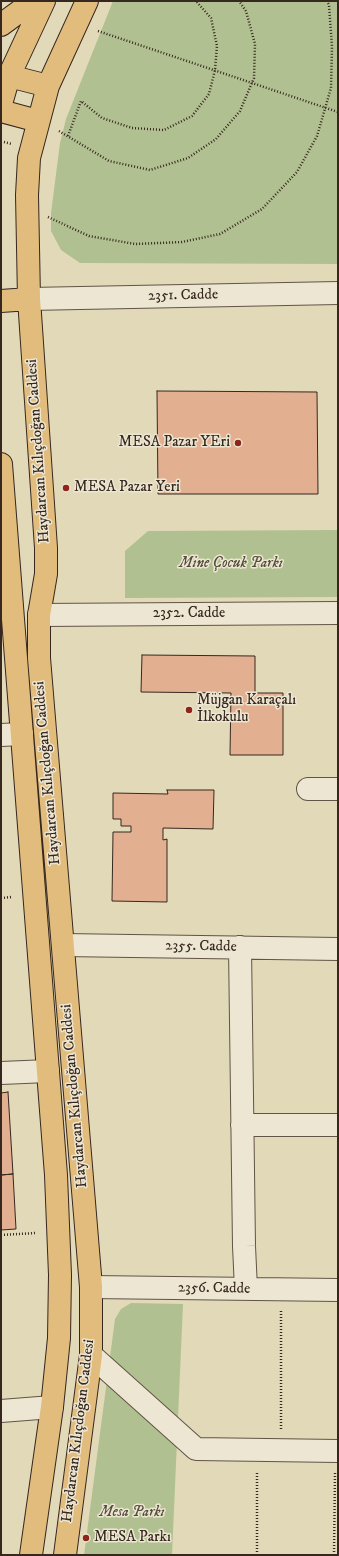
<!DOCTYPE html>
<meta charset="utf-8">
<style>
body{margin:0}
#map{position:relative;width:339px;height:1556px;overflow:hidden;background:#e2d9b9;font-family:"IM FELL DW Pica",serif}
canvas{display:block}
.frame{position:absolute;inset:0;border:2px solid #36271f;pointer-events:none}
</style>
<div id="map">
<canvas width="339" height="1556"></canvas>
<div class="frame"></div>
</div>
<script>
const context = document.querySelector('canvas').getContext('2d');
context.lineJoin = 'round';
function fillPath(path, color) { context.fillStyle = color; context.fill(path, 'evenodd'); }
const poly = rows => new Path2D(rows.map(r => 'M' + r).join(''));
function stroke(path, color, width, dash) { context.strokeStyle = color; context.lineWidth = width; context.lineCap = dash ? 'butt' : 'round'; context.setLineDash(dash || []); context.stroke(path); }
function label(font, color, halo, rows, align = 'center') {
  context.font = font + ' "IM FELL DW Pica",serif'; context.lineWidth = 3; context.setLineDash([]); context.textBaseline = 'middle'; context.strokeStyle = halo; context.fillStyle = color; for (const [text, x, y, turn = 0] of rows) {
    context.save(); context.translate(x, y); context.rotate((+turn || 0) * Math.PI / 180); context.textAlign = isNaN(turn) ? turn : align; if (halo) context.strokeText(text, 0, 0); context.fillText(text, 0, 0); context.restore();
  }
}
const green = poly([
 [113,1,338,1,338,264,80,263,61,250,51,231,51,213,60,143,66,119],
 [338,530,338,597,125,598,125,551,148,531],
 [131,1303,183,1304,172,1555,84,1555,115,1319,121,1309]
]);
const building = poly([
 [157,391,317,392,318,494,158,494,157,391],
 [142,655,255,656,255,693,283,693,283,755,230,755,231,693,141,692,142,655],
 [167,790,214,790,213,829,163,828,163,840,167,839,167,902,112,901,113,832,131,832,131,826,121,826,121,819,113,819,113,793,168,794,167,790],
 [8,1092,13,1174,1,1175,1,1093,8,1092],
 [13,1174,16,1229,1,1230,1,1175,13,1174]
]);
const path = poly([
 [98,31,338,112],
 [59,131,109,161,150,170,188,158,216,139,240,111,254,78,255,44,246,11,239,1],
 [68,136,81,101,102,118,132,128,164,130,192,116,209,94,215,70,217,46,211,18,196,1],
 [4,142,12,144],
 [48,217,89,236,135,244,182,242,220,234,262,209,297,172,317,136,331,88,332,47,329,5,327,1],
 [1,898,12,897],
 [1,1235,36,1233],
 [281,1429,281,1310],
 [257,1555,257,1471],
 [334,1555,335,1472]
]);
const minor = poly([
 [29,299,338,293],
 [39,615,338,613],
 [1,735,22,734],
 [308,789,338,789],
 [63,945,338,949],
 [240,947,244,1246,246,1289],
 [1,1073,48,1071],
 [242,1125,338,1125],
 [91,1287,338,1290],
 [91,1355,196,1449,338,1451],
 [1,1411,52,1407]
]);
const major = poly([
 [1,25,20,11,30,1],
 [1,76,9,76,48,86],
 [1,104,9,76,44,1],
 [1,111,38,121],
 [1,301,29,299],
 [1,464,56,1175,60,1275,59,1338,52,1407,31,1555],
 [65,1555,91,1355,91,1287,39,658,39,615,46,574,46,548,29,299,27,195,29,158,48,86,87,1]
]);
const markers = [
 [238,443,4,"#8f2418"],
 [66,488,4,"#8f2418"],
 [189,710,4,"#8f2418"],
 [86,1538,4,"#8f2418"]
];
const streetNames = [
 ["2351. Cadde",183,296,-1],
 ["Haydarcan Kılıçdoğan Caddesi",39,451,-94],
 ["2352. Cadde",189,614],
 ["Haydarcan Kılıçdoğan Caddesi",48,773,-95],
 ["2355. Cadde",201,947,1],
 ["Haydarcan Kılıçdoğan Caddesi",75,1096,-95],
 ["2356. Cadde",214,1289,1],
 ["Haydarcan Kılıçdoğan Caddesi",79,1431,-83]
];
const poiNames = [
 ["MESA Pazar YEri",230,443,"right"],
 ["MESA Pazar Yeri",74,488],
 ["Müjgan Karaçalı",197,701],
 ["İlkokulu",197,718],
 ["MESA Parkı",94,1538]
];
const parkNames = [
 ["Mine Çocuk Parkı",231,564],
 ["Mesa Parkı",132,1513]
];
fillPath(green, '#b1c091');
fillPath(building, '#e2b090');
stroke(building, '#36271f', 1);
stroke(minor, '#615446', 24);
stroke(major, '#36271f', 24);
stroke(path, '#36271f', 2.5, [1, 2]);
stroke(minor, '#ece6d2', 22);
stroke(major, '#e1bc7c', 22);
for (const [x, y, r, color] of markers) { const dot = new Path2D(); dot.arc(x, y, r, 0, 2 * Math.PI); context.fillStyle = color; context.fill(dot); stroke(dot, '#ece6d2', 1.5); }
label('15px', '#36271f', '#ece6d2', streetNames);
label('15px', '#36271f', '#ece6d2', poiNames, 'left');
label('italic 15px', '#554d3c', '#ece6d2', parkNames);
</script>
